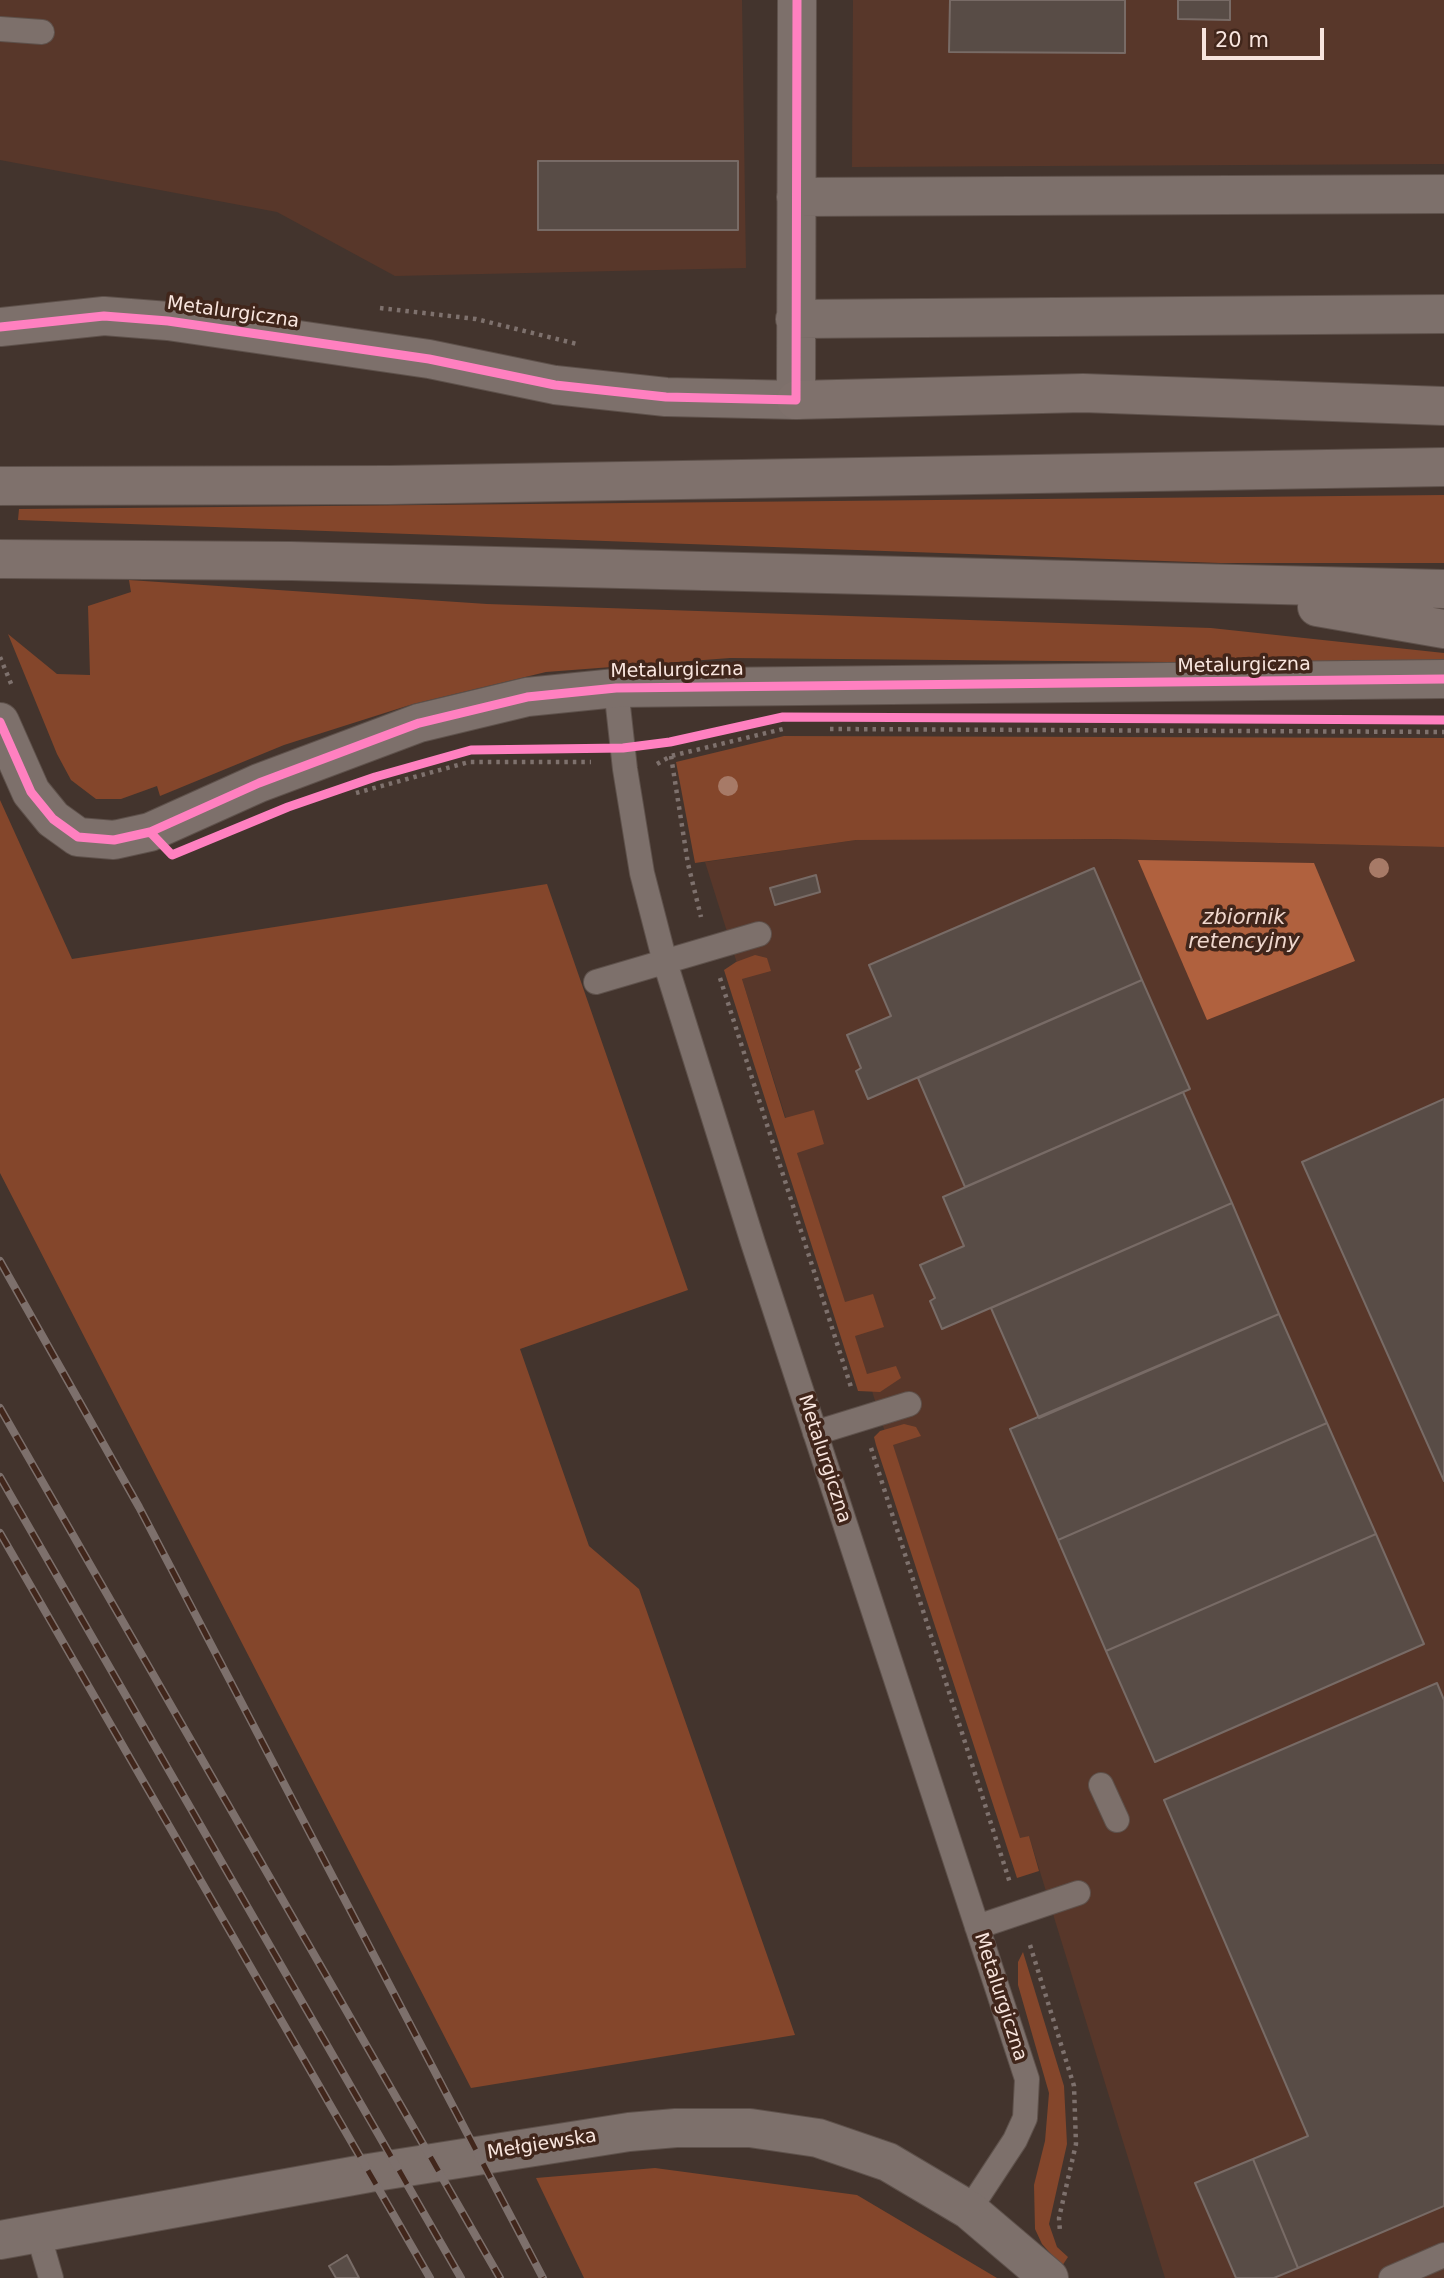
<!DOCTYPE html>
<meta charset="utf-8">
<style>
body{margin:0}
#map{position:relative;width:1444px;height:2278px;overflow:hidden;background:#43342d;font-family:"DejaVu Sans",sans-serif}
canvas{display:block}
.scale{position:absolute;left:1202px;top:28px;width:122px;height:32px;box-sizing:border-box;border:4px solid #f8e5de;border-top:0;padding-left:9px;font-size:21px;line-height:24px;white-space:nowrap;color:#f8e5de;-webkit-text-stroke:5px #41261b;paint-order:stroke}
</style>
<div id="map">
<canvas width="1444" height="2278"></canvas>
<div class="scale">20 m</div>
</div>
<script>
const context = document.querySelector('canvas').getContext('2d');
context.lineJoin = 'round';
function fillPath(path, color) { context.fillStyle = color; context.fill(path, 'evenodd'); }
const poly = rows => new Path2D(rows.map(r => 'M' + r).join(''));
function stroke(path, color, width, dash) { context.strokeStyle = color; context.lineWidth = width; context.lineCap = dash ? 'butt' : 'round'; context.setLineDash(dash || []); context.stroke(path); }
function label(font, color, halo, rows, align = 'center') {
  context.font = font + ' "DejaVu Sans",sans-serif'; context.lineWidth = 7; context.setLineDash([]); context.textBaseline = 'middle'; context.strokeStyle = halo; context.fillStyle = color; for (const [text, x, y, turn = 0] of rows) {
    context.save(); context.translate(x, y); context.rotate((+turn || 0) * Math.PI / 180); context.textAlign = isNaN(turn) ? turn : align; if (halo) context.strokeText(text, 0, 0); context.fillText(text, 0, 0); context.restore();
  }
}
const built = poly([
 [0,0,742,0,746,268,395,276,277,212,0,160],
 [853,0,1444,0,1444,164,852,167],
 [1113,839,1444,847,1444,2278,1165,2278,1029,1836,1014,1841,705,862,856,840]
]);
const green = poly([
 [1444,495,1444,563,1220,563,18,520,19,509],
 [129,580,487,604,1211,628,1444,653,1444,660,1276,663,730,658,546,672,413,704,284,745,160,796,157,786,121,799,96,799,71,780,57,754,8,634,57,674,90,675,88,606,131,592],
 [784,736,1444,738,1444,847,1113,839,856,840,695,863,676,762],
 [0,800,72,959,547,884,688,1290,520,1349,589,1546,639,1589,795,2035,471,2088,0,1173],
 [755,955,767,958,771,971,742,979,785,1118,814,1110,824,1144,797,1153,845,1302,873,1294,884,1327,855,1336,867,1374,896,1366,901,1378,880,1392,858,1391,724,970,736,962],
 [904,1424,916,1427,921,1436,893,1445,1020,1838,1029,1836,1039,1871,1017,1878,876,1445,874,1437,880,1431],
 [1023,1952,1064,2086,1067,2144,1049,2224,1057,2247,1068,2257,1062,2266,1042,2244,1035,2229,1034,2185,1045,2141,1049,2093,1018,1985,1018,1962],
 [655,2168,857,2195,997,2278,584,2278,536,2178]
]);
const water = poly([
 [1138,860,1314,863,1355,961,1207,1020]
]);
const building = poly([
 [950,0,1125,0,1125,53,949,52,950,0],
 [1178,0,1230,0,1230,20,1178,19,1178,0],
 [538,161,738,161,738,230,538,230,538,161],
 [1094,868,1142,980,868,1099,856,1071,861,1068,847,1035,891,1016,869,965,1094,868],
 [816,875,820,892,775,905,770,888,816,875],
 [1142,980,1190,1089,965,1187,918,1078,1142,980],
 [1183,1092,1232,1203,942,1329,930,1301,935,1298,920,1265,964,1246,943,1197,1183,1092],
 [1444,1099,1444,1481,1302,1162,1444,1099],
 [1232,1203,1279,1314,1039,1418,991,1308,1232,1203],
 [1279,1314,1327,1423,1058,1540,1010,1429,1279,1314],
 [1327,1423,1376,1534,1106,1651,1058,1540,1327,1423],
 [1376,1534,1424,1644,1155,1762,1106,1651,1376,1534],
 [1437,1683,1444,1700,1444,2206,1298,2268,1253,2159,1308,2136,1164,1800,1437,1683],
 [1253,2159,1298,2268,1274,2278,1236,2278,1195,2183,1253,2159],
 [347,2255,359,2278,336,2278,329,2266,347,2255]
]);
const path = poly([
 [380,308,476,319,577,344],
 [0,657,12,686],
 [830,729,1444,732],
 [671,756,688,864,701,917],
 [657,764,671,756,783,729],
 [356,793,469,762,591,762],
 [720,978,851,1387],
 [871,1448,1010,1883],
 [1030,1945,1074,2086,1076,2144,1059,2218,1060,2232]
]);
const lane = poly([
 [0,29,42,32],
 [616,688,625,769,642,873,665,962,753,1243,1027,2079,1025,2118,1015,2140,969,2210],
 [596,982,759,934],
 [815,1433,909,1404],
 [1101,1785,1117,1820],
 [977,1927,1078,1893],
 [38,2233,51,2278],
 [1391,2278,1444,2255]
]);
const street = poly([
 [796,197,1444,194],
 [795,319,1444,314],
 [0,327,104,316,168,321,429,359,555,385,666,397,796,400,797,0],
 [0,722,31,792,53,819,78,837,114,840,150,832,259,783,419,723,527,697,616,688,1444,679],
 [0,2240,369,2173,629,2132,676,2128,750,2128,818,2138,888,2162,969,2210,1049,2278]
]);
const secondary = poly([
 [796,400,1083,393,1444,406],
 [0,486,389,485,1444,467],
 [0,559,291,561,1444,589],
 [1317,607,1444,629]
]);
const rail = poly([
 [0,1261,139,1507,543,2278],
 [0,1408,500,2278],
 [0,1477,461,2278],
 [0,1533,430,2278]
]);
const cycleway = poly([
 [0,327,104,316,168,321,429,359,555,385,666,397,796,400,797,0],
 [0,722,31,792,53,819,78,837,114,840,150,832,259,783,419,723,527,697,616,688,1444,679],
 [150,832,172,855,288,807,375,777,471,750,623,748,670,742,783,717,1444,720]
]);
const trees = [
 [728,786],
 [1379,868]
];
const streetNames = [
 ["Metalurgiczna",233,313,8],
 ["Metalurgiczna",1244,666,-1],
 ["Metalurgiczna",677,671,-1],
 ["Metalurgiczna",824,1459,72],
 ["Metalurgiczna",1000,1997,72],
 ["Mełgiewska",542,2145,-9]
];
const waterNames = [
 ["zbiornik",1244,919],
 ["retencyjny",1244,943]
];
fillPath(built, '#58372a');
fillPath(green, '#84462b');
fillPath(water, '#b0613e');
fillPath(building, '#584c46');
stroke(building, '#786b66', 2);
stroke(lane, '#5e514b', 26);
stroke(street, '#5e514b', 40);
stroke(secondary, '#5e514b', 40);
stroke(path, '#7e716d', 4.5, [3.5, 5]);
stroke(lane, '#7d706b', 24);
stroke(street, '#7d706b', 38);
stroke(secondary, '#7f716c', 38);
stroke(rail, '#7d706c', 8);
stroke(rail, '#41261b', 5, [16]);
stroke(cycleway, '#ff80c0', 9);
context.fillStyle = '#a77a67';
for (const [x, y] of trees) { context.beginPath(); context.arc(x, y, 10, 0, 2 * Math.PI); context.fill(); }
label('19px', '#f8e5de', '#41261b', streetNames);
label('italic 21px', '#efd7cd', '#41261b', waterNames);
</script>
